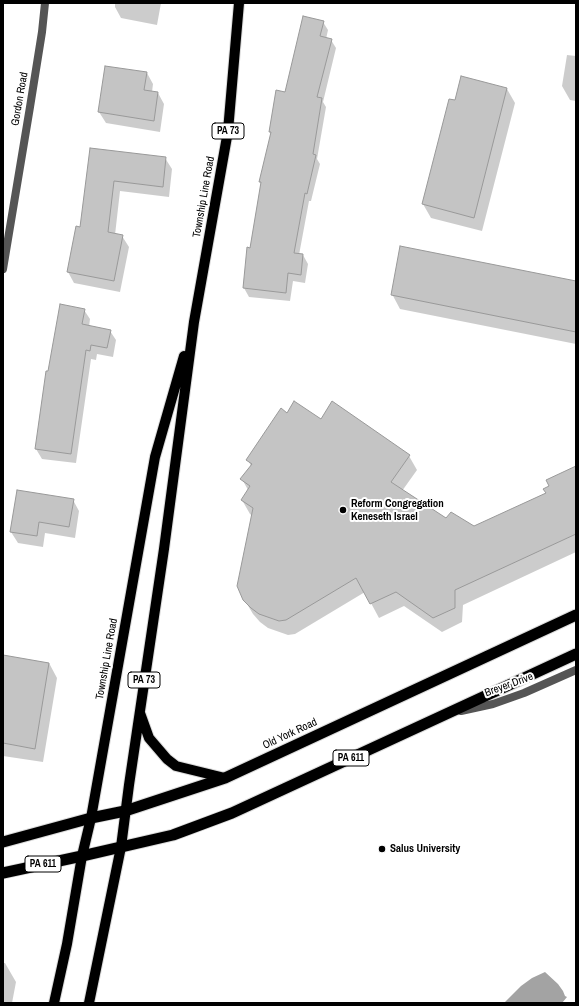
<!DOCTYPE html>
<style>
body{margin:0}
#map{position:relative;width:579px;height:1006px;overflow:hidden;background:#fff;font-family:"Archivo Narrow",sans-serif}
canvas{display:block}
.frame{position:absolute;inset:0;border:4px solid #000;pointer-events:none}
</style>
<div id="map">
<canvas width="579" height="1006"></canvas>
<div class="frame"></div>
</div>
<script>
const context = document.querySelector('canvas').getContext('2d');
context.lineJoin = 'round';
function fillPath(path, color) { context.fillStyle = color; context.fill(path, 'evenodd'); }
const poly = rows => new Path2D(rows.map(r => 'M' + r).join(''));
function stroke(path, color, width, dash) { context.strokeStyle = color; context.lineWidth = width; context.lineCap = dash ? 'butt' : 'round'; context.setLineDash(dash || []); context.stroke(path); }
function label(font, color, halo, rows, align = 'center') {
  context.font = font + ' "Archivo Narrow",sans-serif'; context.lineWidth = 4; context.setLineDash([]); context.textBaseline = 'middle'; context.strokeStyle = halo; context.fillStyle = color; for (const [text, x, y, turn = 0] of rows) {
    context.save(); context.translate(x, y); context.rotate((+turn || 0) * Math.PI / 180); context.textAlign = isNaN(turn) ? turn : align; if (halo) context.strokeText(text, 0, 0); context.fillText(text, 0, 0); context.restore();
  }
}
const water = poly([
 [545,972,558,984,563,991,565,996,567,997,562,1003,504,1003,521,986,532,978]
]);
const shadow = poly([
 [115,3,161,3,157,25,121,18,115,7],
 [323,22,328,30,326,39,331,40,336,48,323,102,326,107,317,159,320,164,311,201,309,201,299,255,303,255,308,264,305,283,293,281,290,301,249,297,244,288,248,249,250,249,262,185,260,182,271,135,270,132,286,93],
 [567,55,576,56,576,101,570,100,562,86],
 [147,73,153,84,152,92,158,93,164,104,160,132,106,123,99,112],
 [507,89,515,103,482,231,431,218,423,204,456,101],
 [91,149,165,158,172,169,169,197,120,191,115,235,122,236,129,247,120,292,74,283,68,272,81,228],
 [576,282,576,344,400,309,392,294],
 [84,310,90,319,89,327,110,331,116,340,113,357,97,354,96,360,91,359,76,463,42,459,36,449,48,372],
 [332,403,409,456,417,470,402,491,446,520,474,528,546,493,576,467,576,552,463,605,462,622,442,632,404,606,379,618,365,592,295,634,288,635,268,628,260,622,253,614,244,599,253,516,250,514,242,500,248,490,242,479,251,466,248,460,287,415,321,421],
 [73,500,79,511,75,538,45,533,43,547,18,543,11,532],
 [3,656,49,663,57,678,43,762,3,756],
 [3,963,5,963,16,982,12,1003,3,1003]
]);
const building = poly([
 [303,16,324,21,320,36,332,39,317,97,322,98,313,154,316,155,307,194,305,193,294,253,303,254,301,275,288,273,286,293,243,288,247,247,250,248,261,182,259,182,271,132,269,132,276,90,285,92,303,16],
 [105,66,147,72,144,90,158,92,154,121,98,112,105,66],
 [461,76,507,88,474,218,422,204,449,99,455,100,461,76],
 [90,148,166,157,163,187,114,181,108,232,123,235,114,281,67,272,76,226,80,227,90,148],
 [400,246,576,281,576,332,391,295,400,246],
 [60,304,85,309,82,324,111,330,107,348,91,345,90,351,86,350,71,454,35,449,46,371,48,371,60,304],
 [294,401,321,419,332,401,410,455,391,482,446,518,451,512,474,526,546,493,543,489,549,486,546,480,576,466,576,534,455,590,455,608,433,618,396,592,370,604,356,578,286,620,279,621,259,614,251,608,243,600,237,586,253,508,241,500,250,486,240,479,252,464,246,460,281,408,287,413,294,401],
 [17,490,74,499,69,527,39,522,37,536,10,532,17,490],
 [3,655,49,663,35,749,3,743,3,655]
]);
const minor = poly([
 [3,269,30,107,42,32,45,3],
 [461,711,493,704,524,693,576,670]
]);
const primary = poly([
 [140,713,149,738,167,759,176,766,225,778],
 [54,1003,67,944,82,856,91,818,155,457,184,356],
 [89,1003,121,847,129,785,164,549,194,322,228,131,239,3]
]);
const trunk = poly([
 [3,842,91,818,125,811,225,778,576,615],
 [3,873,31,867,82,856,173,835,232,813,576,654]
]);
const markers = [
 [343,510,4,"#000"],
 [382,849,4,"#000"]
];
const shields = [
 [228,131,32],
 [144,680,32],
 [351,758,36],
 [43,864,36]
];
const shieldNames = [
 ["PA 73",228,131],
 ["PA 73",144,680],
 ["PA 611",351,758],
 ["PA 611",43,864]
];
const streetNames = [
 ["Gordon Road",20,99,-80],
 ["Township Line Road",204,197,-80],
 ["Township Line Road",107,659,-80],
 ["Breyer Drive",509,685,-20],
 ["Old York Road",290,734,-25]
];
const poiNames = [
 ["Reform Congregation",351,504],
 ["Keneseth Israel",351,517],
 ["Salus University",390,849]
];
fillPath(water, '#a3a3a3');
fillPath(shadow, '#0003');
fillPath(building, '#c4c4c4');
stroke(building, '#999', 1);
stroke(primary, '#dbdbdb', 12);
stroke(trunk, '#dbdbdb', 13);
stroke(minor, '#555', 8);
stroke(primary, '#000', 10);
stroke(trunk, '#000', 11);
for (const [x, y, r, color] of markers) { const dot = new Path2D(); dot.arc(x, y, r, 0, 2 * Math.PI); context.fillStyle = color; context.fill(dot); stroke(dot, '#fff', 1.5); }
for (const [x, y, w] of shields) { const box = new Path2D(); box.roundRect(x - w / 2, y - 8, w, 16, 3); context.fillStyle = '#fff'; context.fill(box); stroke(box, '#000', 1); }
label('bold 10px', '#000', null, shieldNames);
label('11px', '#000', '#fff', streetNames);
label('bold 11px', '#000', '#fff', poiNames, 'left');
</script>
